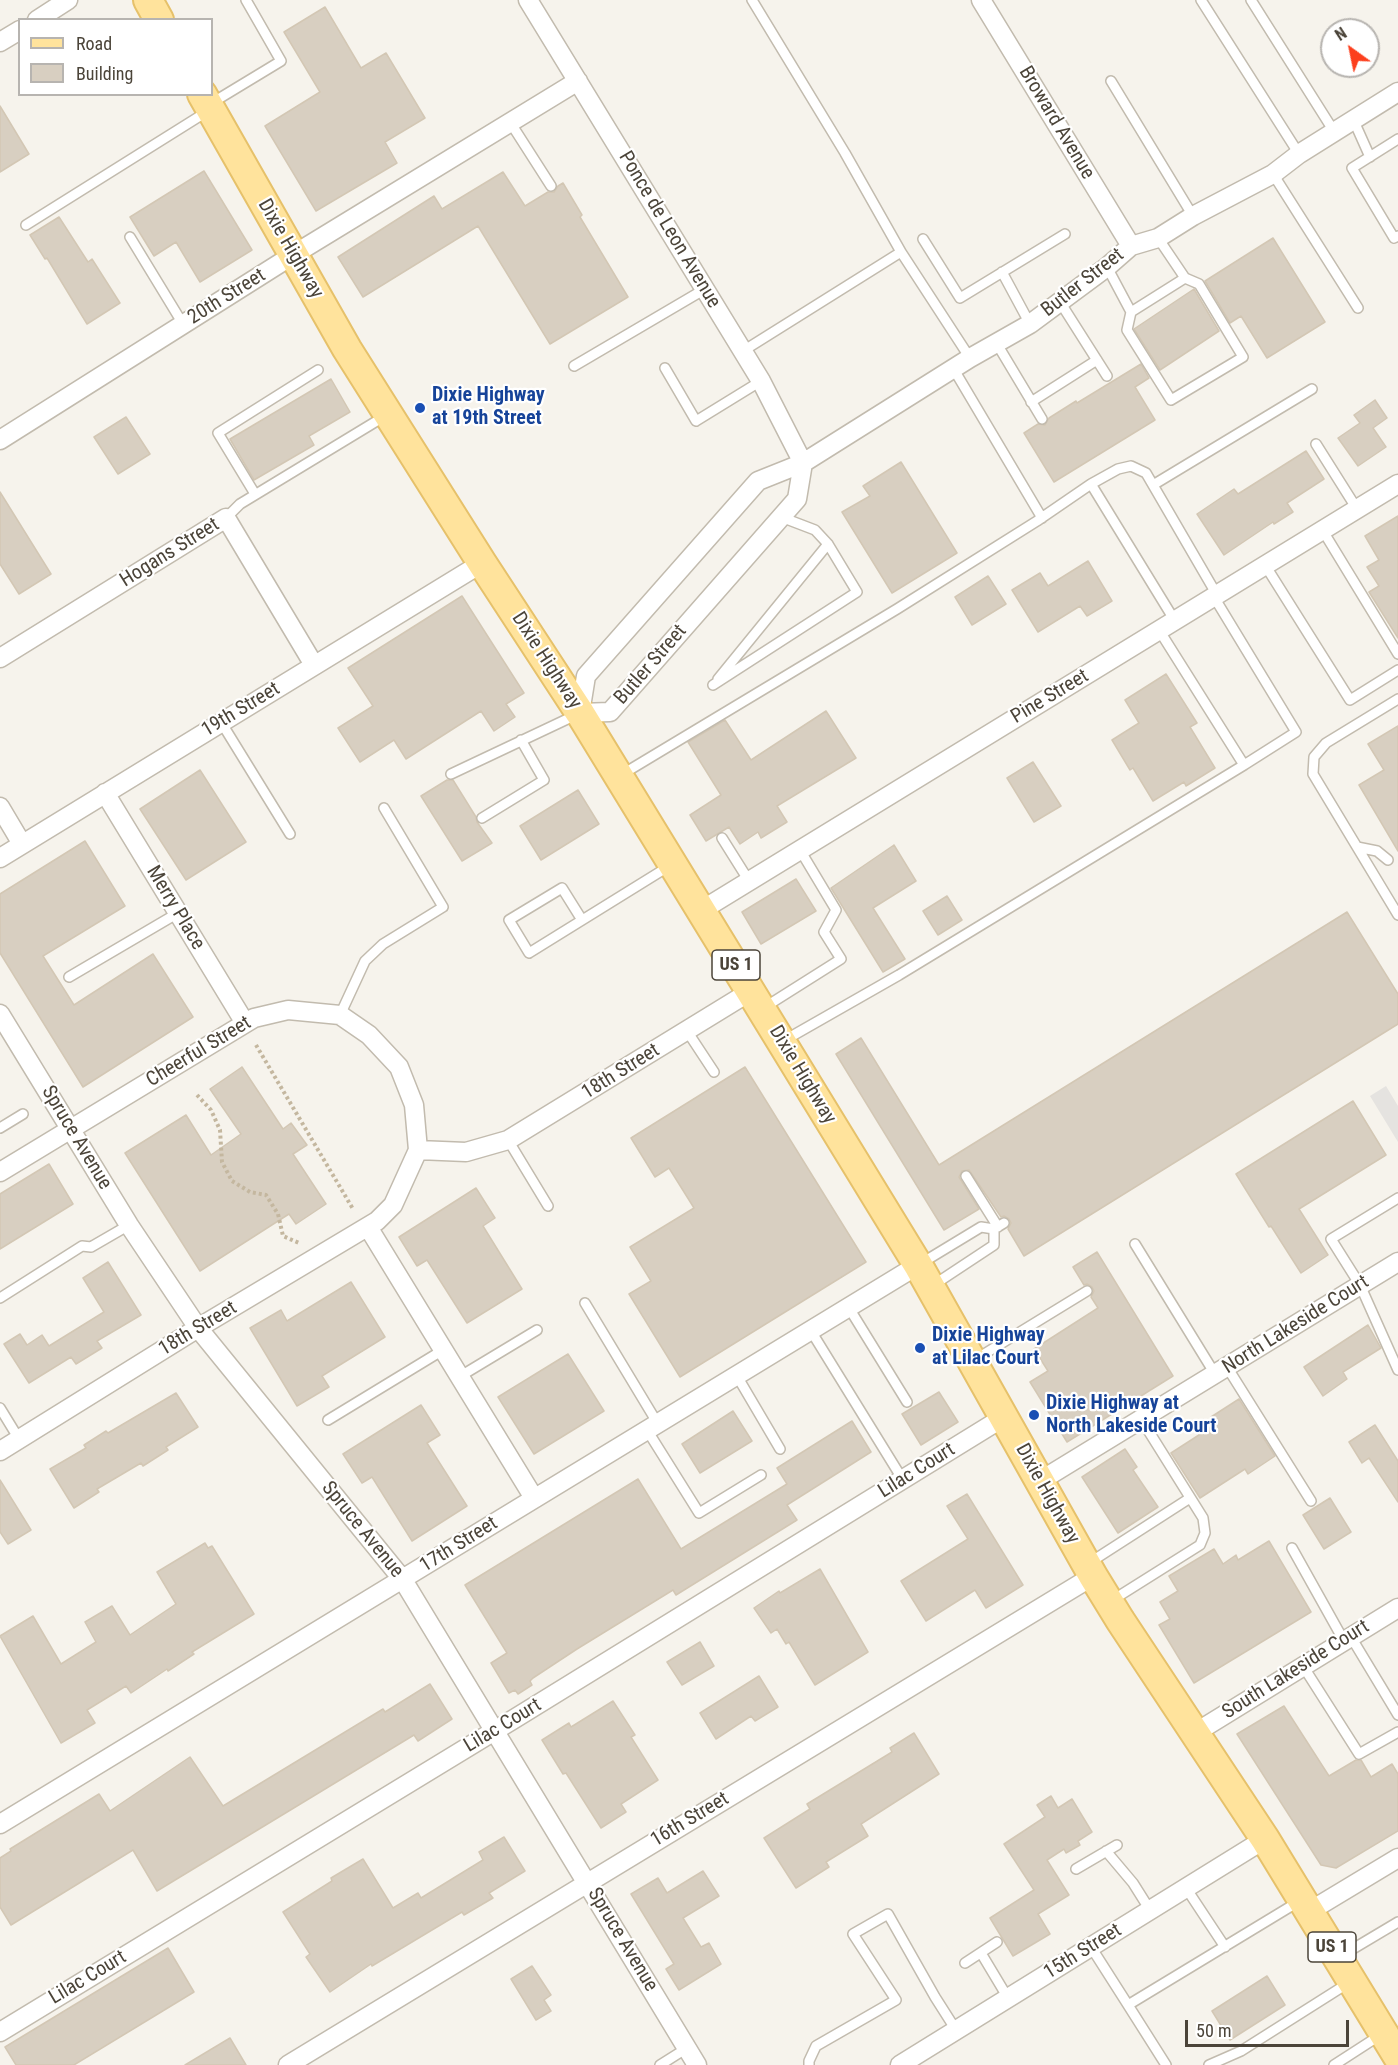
<!DOCTYPE html>
<style>
body{margin:0}
#map{position:relative;width:1398px;height:2065px;overflow:hidden;background:#f6f3ec;font-family:"Roboto Condensed",sans-serif}
canvas{display:block}
.legend{position:absolute;left:18px;top:18px;width:195px;height:78px;box-sizing:border-box;background:#fff;border:2px solid #b7b4b0;margin:0;padding:8px 10px;list-style:none;font-size:18px;color:#4b4439}
.legend li{display:flex;align-items:center;gap:12px;height:30px}
.legend b{width:30px;border:2px solid #b7b4b0}
.north{position:absolute;left:1320px;top:18px;width:60px;height:60px;box-sizing:border-box;background:#fff;border:2px solid #b7b4b0;border-radius:50%;rotate:327deg;font-size:16px;font-weight:700;line-height:24px;text-align:center;color:#4b4439}
.north::after{content:'';display:block;margin:auto;width:21px;height:27px;background:#fc3f1d;clip-path:polygon(50% 0,100% 100%,50% 72%,0 100%)}
.scale{position:absolute;left:1185px;top:2020px;width:164px;height:27px;box-sizing:border-box;border:3px solid #4b4439;border-top:0;padding-left:8px;font-size:18px;line-height:21px;white-space:nowrap;color:#4b4439;-webkit-text-stroke:4px #fff;paint-order:stroke}
</style>
<div id="map">
<canvas width="1398" height="2065"></canvas>
<ul class="legend">
<li><b style="height:8px;background:#ffe39c"></b>Road</li>
<li><b style="height:16px;background:#d8cfc1"></b>Building</li>
</ul>
<div class="north">N</div>
<div class="scale">50 m</div>
</div>
<script>
const context = document.querySelector('canvas').getContext('2d');
context.lineJoin = 'round';
function fillPath(path, color) { context.fillStyle = color; context.fill(path, 'evenodd'); }
const poly = rows => new Path2D(rows.map(r => 'M' + r).join(''));
function stroke(path, color, width, dash) { context.strokeStyle = color; context.lineWidth = width; context.lineCap = dash ? 'butt' : 'round'; context.setLineDash(dash || []); context.stroke(path); }
function label(font, color, halo, rows, align = 'center') {
  context.font = font + ' "Roboto Condensed",sans-serif'; context.lineWidth = 4.5; context.setLineDash([]); context.textBaseline = 'middle'; context.strokeStyle = halo; context.fillStyle = color; for (const [text, x, y, turn = 0] of rows) {
    context.save(); context.translate(x, y); context.rotate((+turn || 0) * Math.PI / 180); context.textAlign = isNaN(turn) ? turn : align; if (halo) context.strokeText(text, 0, 0); context.fillText(text, 0, 0); context.restore();
  }
}
const parking = poly([
 [1386,1086,1398,1106,1398,1142,1370,1096]
]);
const building = poly([
 [325,7,361,68,386,53,425,118,385,142,397,163,316,211,265,126,320,92,284,32,325,7],
 [0,106,29,154,0,172,0,106],
 [204,171,252,250,200,282,176,242,154,256,130,217,204,171],
 [503,172,525,206,548,192,554,192,558,186,563,183,582,215,580,217,628,297,550,344,478,226,363,297,338,257,434,196,442,209,503,172],
 [59,217,88,262,92,259,120,303,87,324,47,258,45,259,30,235,59,217],
 [1273,238,1325,322,1267,358,1241,316,1230,323,1205,281,1273,238],
 [1194,289,1219,331,1160,370,1134,329,1194,289],
 [1141,364,1149,378,1135,387,1155,420,1054,482,1024,433,1038,424,1045,425,1049,418,1076,401,1077,403,1141,364],
 [331,379,350,412,309,436,314,445,254,480,230,439,331,379],
 [1375,400,1387,418,1373,428,1386,447,1358,466,1338,438,1360,423,1354,415,1375,400],
 [126,417,150,454,118,474,94,437,126,417],
 [1306,451,1324,479,1287,503,1293,512,1274,524,1273,522,1224,555,1197,514,1234,489,1238,494,1306,451],
 [901,462,957,553,892,593,842,512,870,496,863,486,901,462],
 [0,492,51,574,19,594,0,564,0,492],
 [1398,516,1398,638,1369,592,1379,586,1367,567,1379,560,1365,536,1398,516],
 [1088,561,1112,601,1087,616,1080,606,1038,632,1012,590,1040,573,1048,586,1088,561],
 [988,576,1006,604,972,625,955,597,988,576],
 [462,596,524,693,506,704,515,717,494,731,481,711,406,759,394,740,360,762,338,728,373,706,348,668,462,596],
 [1166,674,1197,723,1190,727,1215,768,1186,786,1184,782,1153,801,1133,768,1130,770,1112,740,1139,723,1125,700,1166,674],
 [826,711,856,758,777,806,787,822,761,838,758,832,740,844,729,827,706,841,690,815,721,795,688,742,725,720,751,760,826,711],
 [1398,726,1398,851,1359,785,1384,770,1368,744,1398,726],
 [1033,762,1061,806,1034,822,1007,778,1033,762],
 [200,770,246,842,186,880,140,809,200,770],
 [447,780,453,780,476,817,477,822,492,843,462,861,421,796,447,780],
 [578,790,599,824,541,860,520,826,578,790],
 [85,841,125,906,43,956,74,1005,153,954,193,1017,83,1087,0,953,0,894,85,841],
 [894,845,916,881,873,908,905,959,883,972,831,888,894,845],
 [796,879,816,911,761,944,742,912,796,879],
 [947,896,962,920,938,935,923,911,947,896],
 [1347,912,1398,994,1398,1024,1024,1256,1008,1229,1011,1223,1009,1219,1004,1216,1001,1217,969,1170,962,1171,959,1177,979,1209,944,1230,836,1054,861,1038,939,1165,1347,912],
 [242,1067,283,1129,291,1123,307,1145,293,1154,326,1204,296,1224,289,1214,200,1271,125,1153,186,1115,211,1155,241,1134,210,1089,242,1067],
 [745,1067,866,1262,680,1377,629,1294,651,1281,630,1247,694,1208,669,1168,655,1177,631,1138,745,1067],
 [1353,1101,1386,1155,1299,1209,1328,1255,1301,1273,1271,1226,1269,1227,1236,1174,1353,1101],
 [49,1164,73,1204,0,1249,0,1194,49,1164],
 [476,1188,495,1218,483,1226,522,1289,467,1323,427,1260,417,1266,399,1237,476,1188],
 [1097,1252,1173,1376,1067,1442,1030,1382,1048,1371,1034,1349,1098,1308,1091,1297,1094,1291,1092,1287,1087,1284,1084,1285,1073,1267,1097,1252],
 [108,1262,141,1315,97,1341,102,1348,76,1364,71,1357,29,1383,4,1344,20,1334,27,1345,42,1335,49,1346,104,1312,83,1278,108,1262],
 [351,1282,385,1337,322,1376,329,1387,297,1406,250,1328,281,1310,287,1321,351,1282],
 [1368,1325,1381,1348,1343,1372,1347,1379,1323,1396,1304,1367,1368,1325],
 [568,1354,604,1411,534,1454,498,1397,568,1354],
 [939,1392,958,1422,921,1445,902,1414,939,1392],
 [176,1393,198,1427,166,1447,168,1450,143,1466,141,1463,97,1489,99,1492,74,1508,50,1469,86,1448,84,1445,106,1431,108,1433,176,1393],
 [1239,1399,1275,1456,1248,1474,1245,1469,1200,1498,1171,1453,1216,1424,1211,1417,1239,1399],
 [421,1405,440,1435,427,1443,467,1506,412,1541,372,1477,362,1483,343,1454,421,1405],
 [733,1411,752,1441,700,1473,682,1444,733,1411],
 [852,1421,871,1452,787,1505,797,1520,676,1595,673,1590,577,1649,533,1678,530,1681,532,1685,518,1694,515,1690,509,1693,491,1663,507,1653,465,1585,638,1479,681,1549,787,1484,777,1468,852,1421],
 [1375,1425,1398,1461,1398,1502,1369,1458,1362,1463,1349,1442,1375,1425],
 [1125,1449,1137,1467,1133,1470,1158,1507,1118,1533,1082,1477,1125,1449],
 [0,1480,31,1530,8,1544,0,1532,0,1480],
 [967,1494,1023,1585,986,1608,975,1590,926,1621,901,1581,968,1539,947,1506,967,1494],
 [1330,1498,1351,1532,1324,1549,1303,1515,1330,1498],
 [1269,1541,1311,1612,1194,1683,1159,1625,1170,1619,1160,1602,1178,1591,1169,1576,1214,1549,1223,1564,1236,1555,1238,1560,1269,1541],
 [205,1543,208,1548,212,1546,254,1614,192,1652,194,1654,168,1671,167,1669,131,1693,126,1686,87,1710,95,1723,61,1743,0,1636,33,1616,61,1664,96,1642,85,1622,112,1606,130,1635,176,1604,157,1572,205,1543],
 [820,1569,868,1652,815,1685,789,1642,786,1644,777,1629,771,1633,754,1608,779,1591,780,1593,820,1569],
 [700,1642,714,1666,682,1685,667,1662,700,1642],
 [759,1676,778,1707,755,1721,751,1716,716,1739,700,1713,759,1676],
 [430,1684,452,1719,418,1741,414,1735,157,1891,133,1850,11,1925,0,1907,0,1858,11,1851,10,1849,99,1794,110,1811,190,1757,223,1806,383,1709,385,1712,430,1684],
 [613,1701,635,1735,631,1737,658,1780,621,1804,626,1812,601,1828,566,1773,563,1774,542,1740,569,1723,571,1727,613,1701],
 [1284,1706,1329,1776,1356,1760,1361,1760,1371,1777,1392,1764,1398,1774,1398,1831,1336,1868,1321,1865,1237,1734,1284,1706],
 [914,1733,939,1774,861,1824,868,1836,826,1862,829,1867,796,1888,764,1838,810,1809,807,1804,892,1752,890,1748,914,1733],
 [1051,1796,1058,1808,1072,1799,1092,1832,1078,1841,1080,1845,1066,1853,1064,1849,1047,1860,1069,1895,1038,1914,1050,1934,1013,1956,990,1918,1034,1890,1004,1844,1045,1817,1037,1805,1051,1796],
 [504,1837,525,1871,489,1893,493,1898,464,1915,462,1912,372,1966,371,1964,330,1992,306,1957,310,1954,283,1912,332,1881,331,1878,363,1859,393,1908,418,1893,421,1898,483,1860,479,1852,504,1837],
 [703,1871,719,1896,683,1918,701,1947,709,1943,721,1964,679,1990,666,1969,674,1964,631,1894,658,1878,667,1893,703,1871],
 [168,1948,194,1992,74,2065,16,2065,5,2047,168,1948],
 [532,1966,551,1995,544,2000,551,2011,536,2020,511,1979,532,1966],
 [1267,1976,1285,2005,1230,2040,1212,2011,1267,1976],
 [230,2038,246,2065,185,2065,230,2038]
]);
const path = poly([
 [256,1045,353,1209],
 [197,1095,211,1110,220,1130,222,1162,232,1181,250,1192,266,1195,278,1214,283,1236,299,1243]
]);
const service = poly([
 [752,0,845,153,901,252],
 [1201,0,1299,154],
 [1251,0,1335,133],
 [1111,81,1193,216],
 [210,104,281,61,246,0],
 [1353,119,1370,157],
 [510,122,551,186],
 [1398,139,1352,168,1394,238,1398,236],
 [1273,174,1358,308],
 [26,225,208,111],
 [130,237,183,324],
 [923,239,960,298,1065,234],
 [1107,267,1131,312,1127,330,1171,400,1243,357,1199,284,1185,278,1158,238],
 [1002,272,1030,324],
 [1060,302,1107,376],
 [1131,312,1185,278],
 [997,344,1042,419],
 [743,351,901,252,970,358],
 [574,366,705,289],
 [665,368,696,421,761,381],
 [953,368,1042,518],
 [1031,402,1097,360],
 [1316,444,1357,509],
 [1153,485,1312,389],
 [255,494,218,433,318,370],
 [226,518,240,504,385,416],
 [1323,531,1398,654],
 [1265,565,1350,700,1398,670],
 [1175,621,1091,484,1118,469,1131,466,1146,473,1217,595],
 [1159,630,1244,765,1296,732,1214,597],
 [718,679,828,544],
 [713,685,857,592,828,544,815,530,781,517],
 [1398,699,1326,743,1314,757,1313,774,1398,915],
 [221,722,290,834],
 [451,774,578,714],
 [621,775,897,609,1037,521,1091,484],
 [482,818,544,780,521,740],
 [722,838,749,881],
 [1357,847,1377,851,1388,860],
 [582,920,562,888,509,920,529,953,671,865],
 [69,977,178,913],
 [765,1007,841,959,824,932,836,910,800,850],
 [340,1015,365,961,383,944,443,907,384,808],
 [687,1031,714,1072],
 [785,1040,899,975,1244,765],
 [0,1128,23,1114],
 [508,1140,548,1206],
 [966,1176,998,1227],
 [1398,1198,1331,1239,1360,1285,1398,1370],
 [1135,1244,1215,1374],
 [920,1264,981,1227,994,1229,1004,1223],
 [932,1286,994,1245,994,1229],
 [0,1298,82,1246,91,1247,129,1225],
 [585,1303,658,1424],
 [849,1308,907,1402],
 [811,1331,903,1480],
 [976,1359,1087,1291],
 [1227,1367,1311,1501],
 [737,1376,780,1449],
 [459,1377,537,1330],
 [0,1408,19,1439],
 [328,1420,443,1350],
 [647,1430,699,1513,761,1475],
 [1292,1548,1344,1641],
 [1089,1563,1190,1498],
 [1111,1601,1200,1545,1205,1533,1203,1518,1141,1419],
 [1351,1637,1398,1715],
 [1303,1666,1359,1754,1398,1732],
 [1106,1851,1133,1883,1150,1910],
 [1076,1869,1117,1845],
 [1186,1888,1225,1947],
 [1091,1947,1128,2005,1298,1902],
 [981,1953,1008,1998],
 [1341,1956,1398,1922],
 [965,1963,997,1942],
 [1128,2005,1166,2065],
 [660,2065,687,2048],
 [809,2065,809,2061,816,2046,896,2000,853,1934,888,1914,935,1997,956,2030],
 [1209,2065,1241,2051,1350,1982],
 [1334,2065,1382,2034]
]);
const minor = poly([
 [528,0,761,381,803,463],
 [981,0,1131,246],
 [37,20,68,0],
 [0,42,20,30],
 [0,440,293,255,578,81],
 [803,463,797,499,610,712,580,713,586,676,758,481,803,463,970,358,1030,324,1107,267,1131,246,1158,238,1193,216,1273,174,1299,154,1398,92],
 [0,658,226,518,314,665],
 [105,793,245,1023],
 [0,807,22,844],
 [0,858,482,563],
 [702,910,1398,484],
 [0,1014,129,1225,198,1328,403,1580,697,2065],
 [418,1150,466,1152,508,1140,751,991],
 [0,1172,254,1018,288,1010,340,1015,369,1035,399,1067,414,1105,418,1150,393,1205,377,1221,198,1328,0,1451],
 [368,1227,534,1498],
 [1040,1481,1398,1262],
 [1195,1733,1398,1608],
 [0,1824,918,1265],
 [1310,1911,1398,1858],
 [0,2032,514,1719,1004,1417],
 [288,2065,1093,1576],
 [900,2065,1265,1839]
]);
const primary = poly([
 [148,0,159,20],
 [202,94,347,349,482,563,580,713,918,1265,1093,1576,1120,1620,1265,1839,1398,2057]
]);
const markers = [
 [420,408,6,"#1a4fb4"],
 [920,1348,6,"#1a4fb4"],
 [1034,1415,6,"#1a4fb4"]
];
const shields = [
 [736,965,48],
 [1332,1947,48]
];
const shieldNames = [
 ["US 1",736,965],
 ["US 1",1332,1947]
];
const streetNames = [
 ["Broward Avenue",1056,123,59],
 ["Ponce de Leon Avenue",669,230,59],
 ["Dixie Highway",290,249,60],
 ["Butler Street",1083,283,-38],
 ["20th Street",227,297,-32],
 ["Hogans Street",170,553,-32],
 ["Dixie Highway",546,661,57],
 ["Butler Street",651,665,-49],
 ["Pine Street",1050,697,-31],
 ["19th Street",241,710,-31],
 ["Merry Place",175,908,59],
 ["Cheerful Street",199,1052,-31],
 ["18th Street",621,1072,-32],
 ["Dixie Highway",802,1075,59],
 ["Spruce Avenue",76,1138,59],
 ["North Lakeside Court",1296,1325,-32],
 ["18th Street",198,1329,-31],
 ["Lilac Court",917,1471,-32],
 ["Dixie Highway",1047,1494,61],
 ["Spruce Avenue",362,1530,51],
 ["17th Street",459,1545,-32],
 ["South Lakeside Court",1296,1670,-32],
 ["Lilac Court",503,1726,-31],
 ["16th Street",690,1820,-31],
 ["Spruce Avenue",622,1940,59],
 ["15th Street",1083,1952,-32],
 ["Lilac Court",88,1978,-31]
];
const transitNames = [
 ["Dixie Highway",432,396],
 ["at 19th Street",432,419],
 ["Dixie Highway",932,1336],
 ["at Lilac Court",932,1359],
 ["Dixie Highway at",1046,1404],
 ["North Lakeside Court",1046,1427]
];
fillPath(parking, '#e5e3e0');
fillPath(building, '#d8cfc1');
stroke(building, '#d3c7b4', 1.5);
stroke(service, '#c2bbae', 12);
stroke(minor, '#c2bbae', 21);
stroke(primary, '#e6c16a', 32);
stroke(path, '#c4b79f', 4, [3, 3]);
stroke(service, '#fff', 9);
stroke(minor, '#fff', 18);
stroke(primary, '#ffe39c', 28);
for (const [x, y, r, color] of markers) { const dot = new Path2D(); dot.arc(x, y, r, 0, 2 * Math.PI); context.fillStyle = color; context.fill(dot); stroke(dot, '#fff', 2); }
for (const [x, y, w] of shields) { const box = new Path2D(); box.roundRect(x - w / 2, y - 15, w, 30, 4.5); context.fillStyle = '#fff'; context.fill(box); stroke(box, '#4b4439', 1.5); }
label('bold 18px', '#4b4439', null, shieldNames);
label('20px', '#4b4439', '#fff', streetNames);
label('bold 20px', '#164399', '#fff', transitNames, 'left');
</script>
